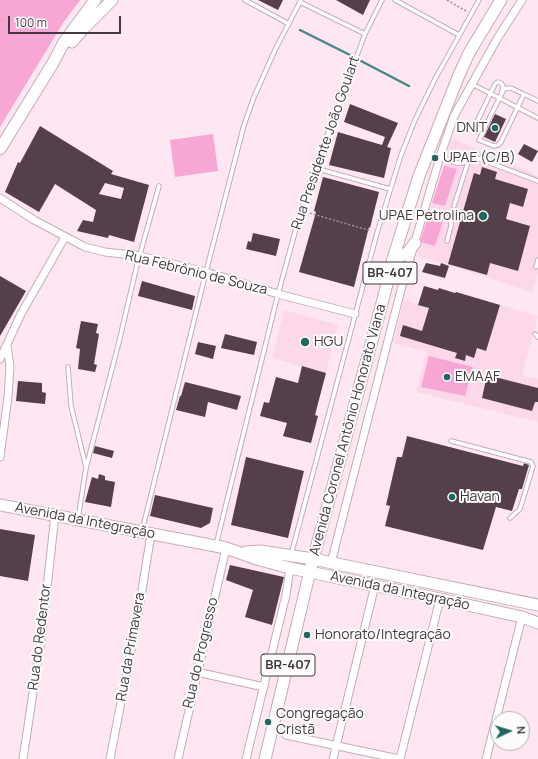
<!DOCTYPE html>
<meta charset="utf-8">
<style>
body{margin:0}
#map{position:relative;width:538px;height:759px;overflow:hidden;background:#fee7f3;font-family:Manrope,sans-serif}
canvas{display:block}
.north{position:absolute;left:490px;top:711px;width:40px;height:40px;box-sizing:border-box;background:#fcfcfc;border:1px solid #b2aeb0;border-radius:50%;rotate:86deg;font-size:11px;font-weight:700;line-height:16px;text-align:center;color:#43393e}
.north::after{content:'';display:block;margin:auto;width:14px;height:18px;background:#1f685f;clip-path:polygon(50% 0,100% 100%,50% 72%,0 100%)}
.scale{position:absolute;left:8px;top:16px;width:113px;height:18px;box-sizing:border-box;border:2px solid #43393e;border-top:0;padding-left:5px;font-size:12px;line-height:14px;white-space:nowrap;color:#43393e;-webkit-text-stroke:3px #fcfcfc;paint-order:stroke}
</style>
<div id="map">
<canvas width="538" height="759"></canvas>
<div class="north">N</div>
<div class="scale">100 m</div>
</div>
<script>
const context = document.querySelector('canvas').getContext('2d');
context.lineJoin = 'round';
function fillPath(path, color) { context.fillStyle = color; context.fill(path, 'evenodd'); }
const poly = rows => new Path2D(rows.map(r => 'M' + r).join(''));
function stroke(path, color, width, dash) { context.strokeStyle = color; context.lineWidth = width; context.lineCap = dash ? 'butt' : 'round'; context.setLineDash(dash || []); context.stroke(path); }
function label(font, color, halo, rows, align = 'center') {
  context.font = font + ' Manrope,sans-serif'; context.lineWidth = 4; context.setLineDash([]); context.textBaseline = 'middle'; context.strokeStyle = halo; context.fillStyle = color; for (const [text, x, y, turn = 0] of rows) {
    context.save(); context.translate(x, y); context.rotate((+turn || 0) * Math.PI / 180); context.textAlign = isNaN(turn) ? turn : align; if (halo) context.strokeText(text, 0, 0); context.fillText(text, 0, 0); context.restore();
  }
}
const built = poly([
 [452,138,538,176,538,272,532,293,486,277,416,255],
 [456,292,538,316,522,375,538,379,538,422,416,392,427,352,393,343,404,300,448,314],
 [284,310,338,325,326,373,272,358]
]);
const green = poly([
 [0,0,80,0,63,23,0,127],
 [213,134,218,171,175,177,170,140],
 [444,166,457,169,445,206,432,203],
 [428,217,443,221,435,246,420,242],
 [429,356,473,367,465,396,421,387]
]);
const stream = poly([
 [300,30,350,55],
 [361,61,409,86]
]);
const building = poly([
 [258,0,283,0,278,10],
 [336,0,370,0,363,15],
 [350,104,398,123,387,147,391,148,384,178,329,165,338,132,382,145,385,137,344,122],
 [495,114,506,119,495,142,484,137],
 [40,126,113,171,111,174,149,185,134,242,109,235,108,238,77,231,83,220,93,222,96,210,55,184,39,212,5,192,18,162,20,163],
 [105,183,124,188,121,199,99,194],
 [524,144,538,151,532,162,518,154],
 [482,167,497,172,495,179,528,189,523,207,510,203,506,219,530,226,518,271,490,263,487,275,448,264,474,173,480,175],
 [323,177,379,192,370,228,369,227,354,287,299,272,316,212,314,211],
 [253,233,280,239,276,256,246,249,248,241,251,242],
 [426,263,440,266,441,263,449,266,445,278,422,272],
 [0,276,26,291,0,336],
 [142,281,195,296,192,310,138,296],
 [424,286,438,290,439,288,455,293,456,292,500,305,486,351,477,348,474,358,466,355,465,361,455,358,457,353,400,336,403,325,422,331,429,308,418,305],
 [81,321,98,324,96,333,99,334,94,364,97,365,95,372,78,369,80,349,76,348],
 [225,334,257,342,254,355,221,348],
 [198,342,216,346,213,359,195,354],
 [302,366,326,373,315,415,318,416,311,443,283,436,287,423,260,416,264,402,269,403,276,377,298,383],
 [487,375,538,388,538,402,535,402,532,411,482,398],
 [18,381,42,383,42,392,46,393,45,404,16,401],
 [185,382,241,396,237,410,208,402,205,417,176,410,180,396,181,396],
 [407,436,523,466,524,463,529,465,522,489,519,489,512,511,496,507,483,550,385,526,390,506,386,505,397,457,402,457],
 [95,446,114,451,112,458,93,453],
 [246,457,304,471,288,538,231,525],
 [99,474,105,476,105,480,115,482,111,507,85,502,92,477,98,479],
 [155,495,213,508,210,523,201,528,150,516],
 [0,529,35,535,28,581,0,576],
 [230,565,284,577,272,625,245,617,253,590,226,580]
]);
const path = poly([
 [447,0,466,11],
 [306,212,371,231]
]);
const service = poly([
 [245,0,289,24],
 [395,0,459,35],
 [300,2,365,34],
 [472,84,538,118],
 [502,91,503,86,501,83,498,82,495,84,476,124,478,129,483,129,485,127,504,89,511,88,538,101],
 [485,128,479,140,494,146,498,145,501,142,524,94],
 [440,157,456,163,462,163,477,158,480,159,538,181],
 [315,168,390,189],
 [454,206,468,162],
 [424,212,446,217,451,219,451,226,447,241],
 [536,267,538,260],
 [535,334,538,337],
 [68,367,71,406,86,467],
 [451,441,531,462,533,466,520,509,510,518],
 [78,519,86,468,119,342,137,265,159,186],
 [142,531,206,272,244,125,254,97,276,48,301,0],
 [216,545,278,294,306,192,365,34,382,0],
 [291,555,377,233,401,155,415,120,435,79,479,0]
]);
const minor = poly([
 [0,198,34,220,85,247,105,252,140,256,206,272,278,294,355,314],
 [0,359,21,314,65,237],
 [0,457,8,397,10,367,7,345],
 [331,563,403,282,440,157,454,116,497,39,522,0],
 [197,672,264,687],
 [286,735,399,759],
 [23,759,42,633,55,515],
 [110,759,139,609,151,534],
 [178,759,226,548],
 [246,759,286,595,290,568],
 [333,759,375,585],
 [400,759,440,599],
 [486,759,522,617]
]);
const primary = poly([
 [72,42,82,30,112,0],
 [0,149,53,63,64,42,95,0],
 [0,505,226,548,260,560,290,568,440,599,522,617,538,623],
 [246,552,260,551,313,559,538,605]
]);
const trunk = poly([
 [392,262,408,252,415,243],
 [265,759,310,571,385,292,392,262,419,176,459,75,469,53,501,0]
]);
const markers = [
 [495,128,4,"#1f685f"],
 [435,158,4,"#1f685f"],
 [483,216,5,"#1f685f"],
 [305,342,5,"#1f685f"],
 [447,377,4,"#1f685f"],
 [452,497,4,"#1f685f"],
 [307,635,4,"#1f685f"],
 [268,722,4,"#1f685f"]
];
const shields = [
 [390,273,54],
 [288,665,54]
];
const shieldNames = [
 ["BR-407",390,273],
 ["BR-407",288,665]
];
const poiNames = [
 ["DNIT",487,128,"right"],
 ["UPAE (C/B)",443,158],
 ["UPAE Petrolina",474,216,"right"],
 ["HGU",314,342],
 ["EMAAF",455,377],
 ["Havan",460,497],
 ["Honorato/Integração",315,635],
 ["Congregação",276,714],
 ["Cristã",276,730]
];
const streetNames = [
 ["Rua Presidente João Goulart",326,143,-71],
 ["Rua Febrônio de Souza",196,273,14],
 ["Avenida Coronel Antônio Honorato Viana",348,430,-75],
 ["Avenida da Integração",85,521,11],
 ["Avenida da Integração",400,591,12],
 ["Rua do Redentor",40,637,-83],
 ["Rua da Primavera",131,647,-80],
 ["Rua do Progresso",201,653,-77]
];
fillPath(built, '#fcd8ea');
fillPath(green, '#f8a6d3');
stroke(stream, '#428a81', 2.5);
fillPath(building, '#553f4b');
stroke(service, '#c5abb8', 5.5);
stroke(minor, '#c5abb8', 9);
stroke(primary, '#c5abb8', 13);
stroke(trunk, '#c5abb8', 13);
stroke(path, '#a2919a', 1.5, [2, 2]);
stroke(service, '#fff', 3.5);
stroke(minor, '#fff', 7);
stroke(primary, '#fff', 11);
stroke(trunk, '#fff', 11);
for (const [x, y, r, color] of markers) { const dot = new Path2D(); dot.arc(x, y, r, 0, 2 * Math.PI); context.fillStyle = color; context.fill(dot); stroke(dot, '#fcfcfc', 1.5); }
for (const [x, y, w] of shields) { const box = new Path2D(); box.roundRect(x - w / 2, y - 11, w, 22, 3); context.fillStyle = '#fcfcfc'; context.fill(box); stroke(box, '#43393e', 1); }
label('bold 13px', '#43393e', null, shieldNames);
label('14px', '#43393e', '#fcfcfc', poiNames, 'left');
label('14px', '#43393e', '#fcfcfc', streetNames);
</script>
